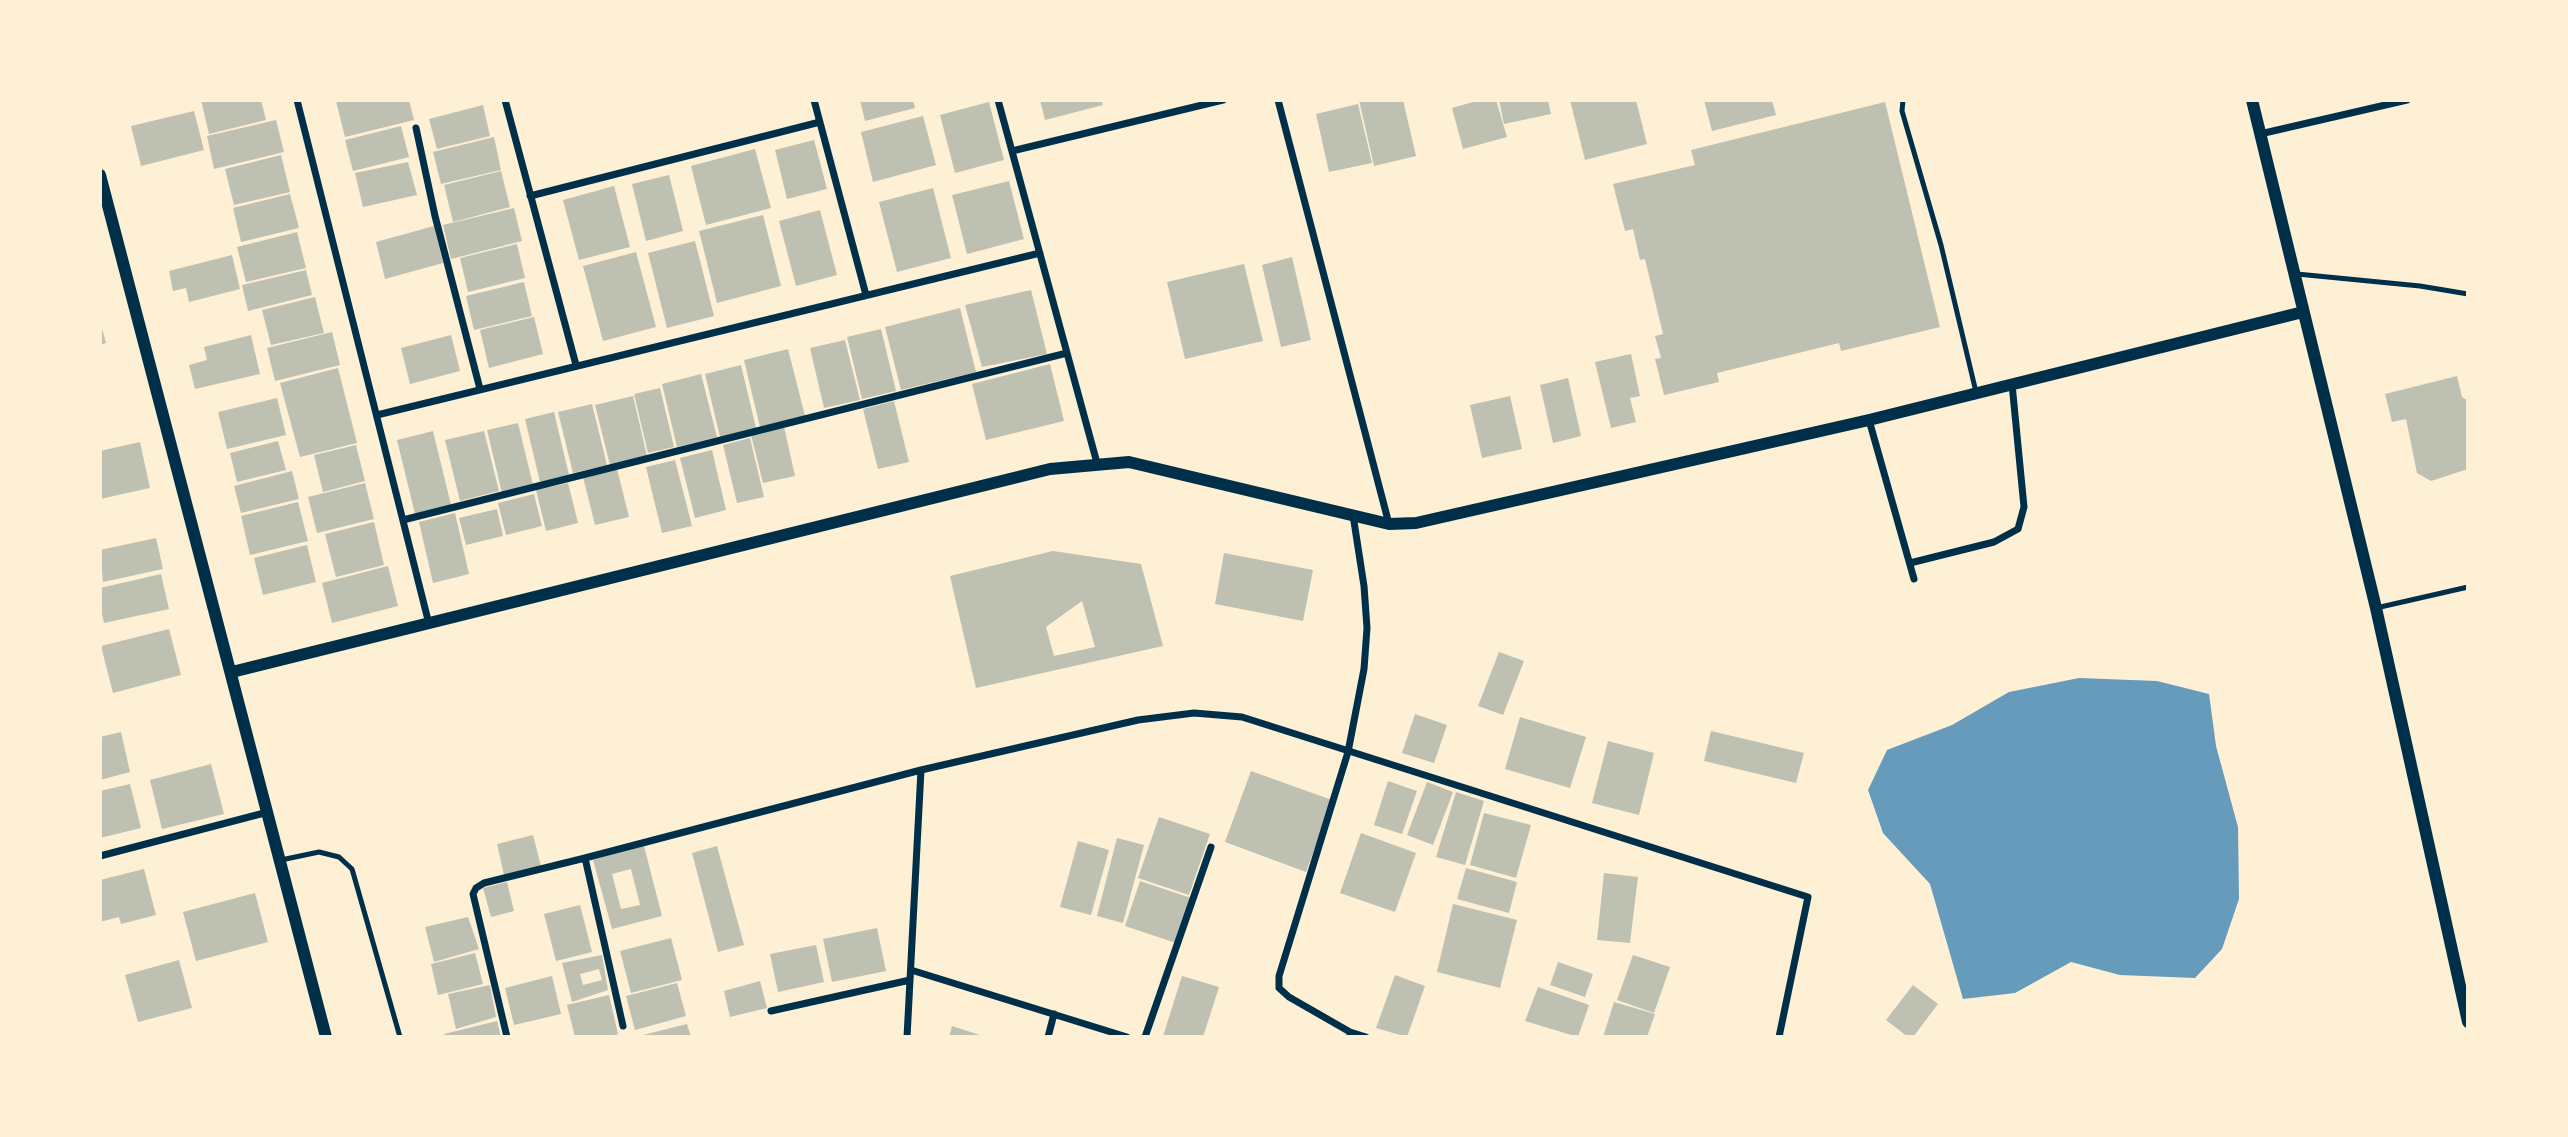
<!DOCTYPE html>
<style>
body{margin:0}
#map{position:relative;width:2568px;height:1137px;overflow:hidden;background:#fdf0d5;font-family:"Noto Sans",sans-serif}
canvas{display:block}
.frame{position:absolute;inset:0;border:102px solid #fdf0d5;pointer-events:none}
</style>
<div id="map">
<canvas width="2568" height="1137"></canvas>
<div class="frame"></div>
</div>
<script>
const context = document.querySelector('canvas').getContext('2d');
context.lineJoin = 'round';
function fillPath(path, color) { context.fillStyle = color; context.fill(path, 'evenodd'); }
const poly = rows => new Path2D(rows.map(r => 'M' + r).join(''));
function stroke(path, color, width, dash) { context.strokeStyle = color; context.lineWidth = width; context.lineCap = dash ? 'butt' : 'round'; context.setLineDash(dash || []); context.stroke(path); }
const water = poly([
 [2079,678,2157,681,2209,694,2216,746,2238,827,2239,899,2222,949,2195,978,2120,975,2071,962,2015,993,1963,999,1930,884,1883,833,1868,790,1887,750,1952,725,2009,692]
]);
const building = poly([
 [201,100,261,100,266,120,209,134],
 [343,100,409,100,414,120,345,137,336,101],
 [860,100,913,100,915,108,865,121],
 [1040,100,1101,100,1103,105,1045,120],
 [1359,100,1403,100,1416,156,1374,166],
 [1480,100,1496,100,1507,137,1463,149,1452,108],
 [1499,100,1548,100,1551,114,1504,124],
 [1570,100,1636,100,1647,144,1585,160],
 [1704,100,1772,100,1776,115,1712,131],
 [989,102,1004,160,955,173,940,115],
 [1885,102,1940,327,1841,351,1839,343,1717,373,1719,382,1664,395,1655,359,1661,358,1655,336,1663,334,1645,259,1640,260,1633,229,1625,231,1613,184,1695,165,1691,150],
 [1358,104,1372,163,1329,172,1316,114],
 [483,105,490,136,437,149,429,119],
 [194,111,204,150,141,166,131,126],
 [923,116,936,165,873,182,861,132],
 [276,120,284,152,214,169,207,136],
 [401,126,409,157,353,171,345,140],
 [494,137,501,170,441,184,433,152],
 [814,140,827,189,787,199,775,150],
 [755,149,771,208,706,225,691,166],
 [281,155,290,192,234,205,225,169],
 [408,162,417,195,363,207,355,173],
 [501,171,510,207,453,222,444,185],
 [669,175,683,231,646,241,632,184],
 [1009,181,1024,239,967,254,952,195],
 [614,186,630,247,579,260,563,200],
 [933,188,951,258,897,272,879,202],
 [290,194,299,228,241,242,233,208],
 [514,208,522,241,451,259,443,225],
 [820,210,837,275,796,286,779,221],
 [763,215,781,286,717,303,699,231],
 [434,226,443,263,385,279,376,242],
 [297,232,306,268,246,282,237,247],
 [695,241,714,316,667,328,648,253],
 [517,244,525,278,468,292,460,258],
 [636,252,656,327,603,341,583,266],
 [232,255,240,289,189,302,186,288,173,291,169,271],
 [1292,257,1311,340,1281,347,1262,265],
 [1244,264,1263,341,1185,359,1167,282],
 [306,270,312,295,248,311,242,285],
 [524,282,532,316,474,330,466,296],
 [1031,290,1047,354,982,367,965,305],
 [315,297,324,333,271,345,262,310],
 [960,308,976,372,901,390,885,327],
 [534,317,543,354,489,368,480,330],
 [100,321,106,343,100,345],
 [881,329,896,391,862,399,847,337],
 [332,332,340,365,275,381,267,348],
 [251,335,260,374,195,389,189,365,207,360,204,347],
 [451,335,460,371,410,384,401,348],
 [845,340,860,400,824,408,810,348],
 [788,349,805,416,760,427,744,360],
 [1631,354,1640,396,1630,398,1636,422,1611,428,1595,362],
 [1050,364,1064,421,986,440,972,384],
 [741,365,756,428,720,437,705,374],
 [338,368,357,443,300,457,280,383],
 [701,374,717,437,677,447,662,384],
 [2457,376,2462,397,2468,401,2468,469,2431,481,2417,473,2406,419,2392,422,2385,394],
 [1568,378,1581,436,1553,443,1540,385],
 [660,388,674,447,648,453,634,394],
 [633,396,647,456,610,465,595,405],
 [1510,396,1522,449,1482,458,1470,405],
 [277,398,286,435,227,449,218,412],
 [894,401,909,462,878,469,863,409],
 [592,404,607,465,573,473,558,412],
 [554,412,569,475,540,482,525,419],
 [518,423,533,485,502,493,487,430],
 [784,427,795,476,763,483,751,435],
 [433,431,451,505,415,514,397,440],
 [484,431,499,491,460,501,445,440],
 [750,438,764,497,737,503,723,445],
 [278,441,286,470,237,482,230,453],
 [140,442,150,488,100,499,100,451],
 [356,445,365,481,323,492,314,455],
 [712,450,726,510,695,518,680,458],
 [675,460,692,526,662,533,646,467],
 [617,469,629,517,595,525,583,477],
 [292,471,299,499,241,513,234,486],
 [365,483,374,519,317,533,308,497],
 [568,483,578,523,546,531,536,490],
 [534,494,542,526,506,535,498,503],
 [298,502,308,541,250,555,241,516],
 [497,509,503,536,466,545,459,518],
 [455,513,469,574,433,583,419,522],
 [374,522,384,565,336,577,325,534],
 [156,538,163,569,103,582,100,550],
 [307,545,316,582,263,595,254,558],
 [1053,551,1141,564,1163,646,976,688,950,576],
 [1082,601,1095,647,1054,656,1046,627],
 [1224,553,1313,570,1303,621,1215,604],
 [388,566,398,606,332,623,322,583],
 [161,574,169,609,104,623,100,605,100,588],
 [169,629,181,675,113,693,101,646],
 [1499,652,1524,661,1503,715,1478,706],
 [1415,714,1447,725,1434,763,1402,753],
 [1520,717,1586,737,1570,788,1505,769],
 [1711,731,1804,753,1796,783,1704,761],
 [121,732,130,772,100,780,100,737],
 [1608,741,1654,753,1639,815,1592,803],
 [211,764,224,814,162,829,150,780],
 [1251,771,1332,800,1306,872,1225,842],
 [1388,781,1417,791,1402,834,1374,825],
 [1427,782,1453,792,1433,845,1407,835],
 [130,784,141,828,100,838,100,791],
 [1456,792,1484,801,1465,865,1436,857],
 [1484,813,1531,825,1516,878,1470,865],
 [1159,817,1210,834,1189,895,1138,878],
 [1361,833,1416,853,1395,912,1340,893],
 [533,835,541,866,504,875,497,844],
 [1117,838,1144,845,1123,923,1097,916],
 [1078,841,1109,850,1091,915,1060,907],
 [644,846,662,916,612,929,593,860],
 [631,869,640,905,621,909,612,874],
 [717,846,744,945,718,952,692,853],
 [1466,868,1517,882,1509,913,1457,899],
 [144,869,156,915,121,924,119,917,100,922,100,880],
 [1604,873,1638,877,1630,943,1597,940],
 [1140,881,1191,898,1176,943,1125,926],
 [507,882,514,911,491,917,483,888],
 [255,893,268,942,196,961,183,912],
 [1453,904,1517,920,1500,988,1437,972],
 [580,905,592,952,556,961,544,914],
 [468,917,479,949,434,962,425,927],
 [877,928,886,971,832,982,823,939],
 [671,938,682,980,631,993,620,951],
 [816,945,824,982,778,992,770,954],
 [475,953,483,984,438,995,431,964],
 [602,955,608,990,572,1002,562,963],
 [599,969,602,980,583,985,580,974],
 [1633,955,1670,967,1654,1013,1617,1000],
 [179,960,192,1008,138,1022,125,975],
 [1558,962,1593,974,1585,997,1550,985],
 [1395,975,1425,986,1407,1037,1376,1028],
 [552,976,561,1014,514,1025,505,988],
 [1182,976,1219,987,1203,1037,1163,1036],
 [760,981,767,1008,730,1017,724,991],
 [677,983,686,1016,635,1030,626,996],
 [490,985,496,1017,456,1029,448,994],
 [1913,985,1938,1004,1913,1037,1908,1037,1886,1020],
 [1538,987,1589,1005,1578,1037,1525,1021],
 [609,995,618,1034,609,1037,575,1037,567,1005],
 [1614,1002,1655,1014,1647,1037,1603,1037],
 [497,1021,501,1037,445,1037,444,1034],
 [687,1024,691,1037,639,1037,639,1036],
 [952,1026,986,1037,949,1037]
]);
const service = poly([
 [1903,100,1902,111,1941,245,1976,392],
 [2297,274,2420,286,2468,294],
 [2376,608,2468,587],
 [281,860,319,852,339,857,352,869,400,1037]
]);
const minor = poly([
 [297,100,429,624],
 [505,100,576,365],
 [814,100,866,295],
 [998,100,1097,463],
 [1278,100,1389,524],
 [416,128,435,216,480,389],
 [2260,134,2407,100],
 [1012,151,1223,100],
 [530,196,820,122],
 [377,415,1040,253],
 [1869,420,1914,579],
 [403,520,1067,353],
 [1910,563,1994,542,2018,529,2024,507,2012,384],
 [100,856,268,812],
 [585,858,921,770,1138,720,1194,713,1242,717,1808,897,1779,1037],
 [911,970,1127,1037],
 [771,1011,910,980],
 [1350,1032,1366,1037],
 [507,1037,473,894,476,888,484,883,585,858,623,1026],
 [907,1037,921,770],
 [1048,1037,1054,1014],
 [1145,1037,1211,847],
 [1350,1037,1350,1032,1289,997,1279,988,1279,976,1348,752,1364,669,1367,628,1364,586,1353,515]
]);
const tertiary = poly([
 [2252,100,2376,608,2468,1022],
 [100,175,326,1037],
 [232,672,1050,469,1129,462,1389,524,1416,523,1869,420,2303,312]
]);
fillPath(water, '#669bbc');
fillPath(building, '#bec0b2');
stroke(service, '#003049', 5);
stroke(minor, '#003049', 7);
stroke(tertiary, '#003049', 12);
</script>
